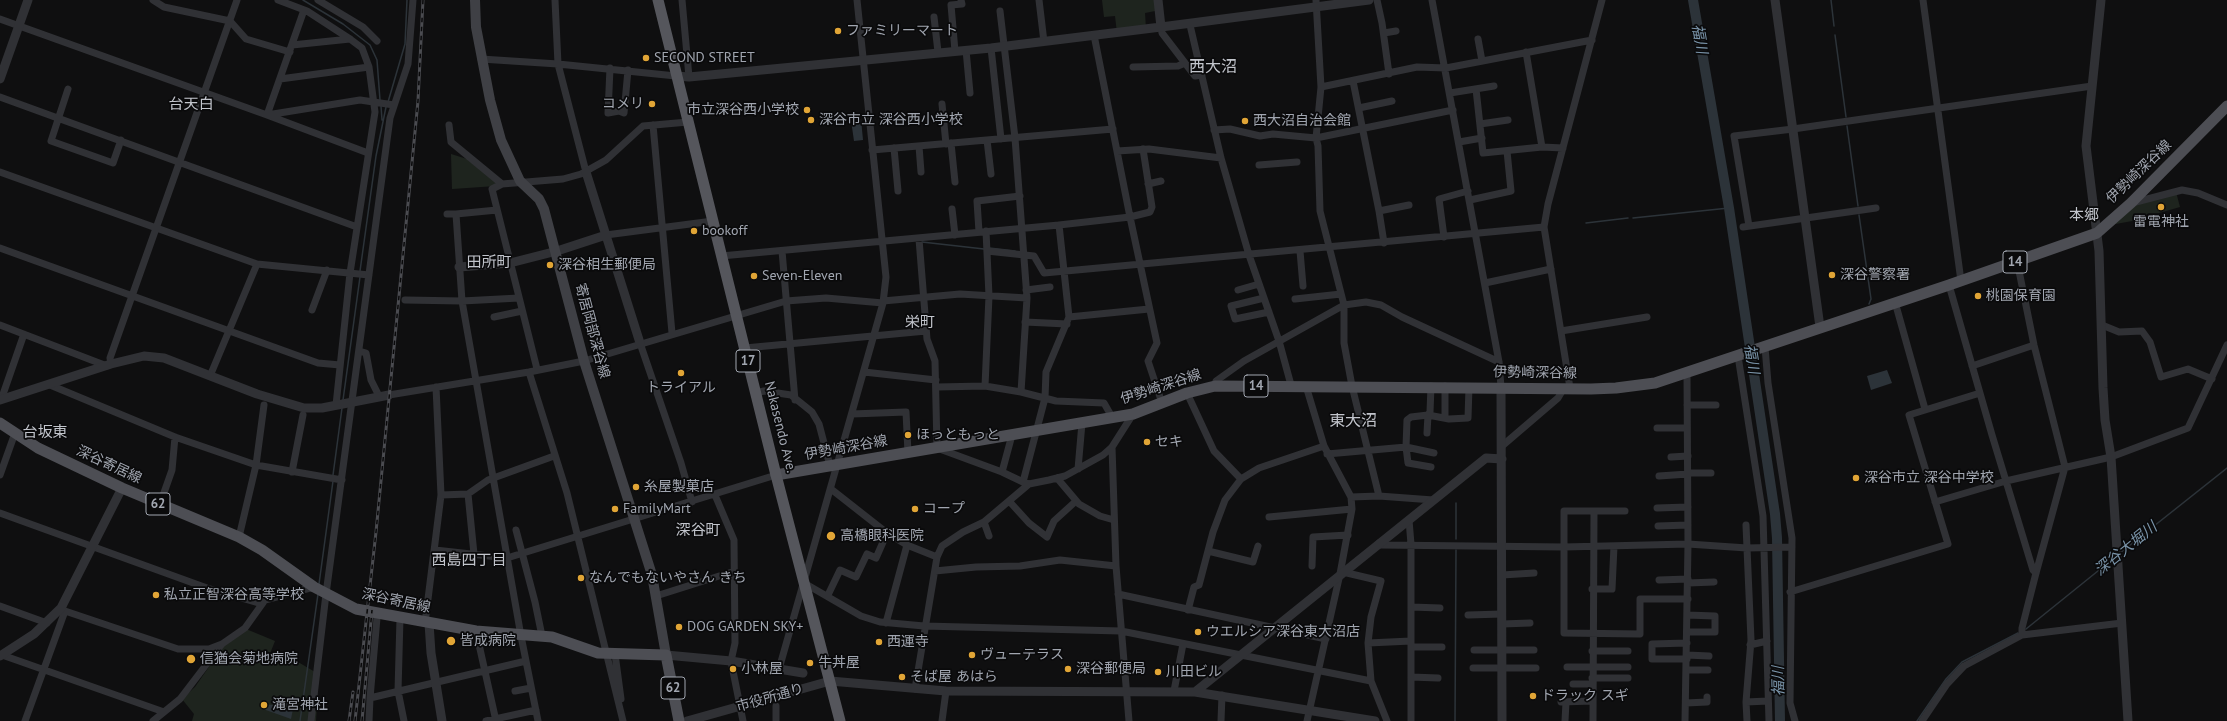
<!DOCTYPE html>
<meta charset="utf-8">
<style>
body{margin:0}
canvas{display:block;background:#0f0f10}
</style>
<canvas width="2227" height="721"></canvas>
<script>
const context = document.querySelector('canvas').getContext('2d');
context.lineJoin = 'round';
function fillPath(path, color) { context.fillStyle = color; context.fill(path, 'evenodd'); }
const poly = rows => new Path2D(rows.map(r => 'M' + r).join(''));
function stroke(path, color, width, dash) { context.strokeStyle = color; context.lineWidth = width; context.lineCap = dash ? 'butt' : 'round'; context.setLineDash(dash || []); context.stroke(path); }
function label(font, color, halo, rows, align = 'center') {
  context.font = font + ' "PT Sans","Noto Sans JP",sans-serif'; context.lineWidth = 3.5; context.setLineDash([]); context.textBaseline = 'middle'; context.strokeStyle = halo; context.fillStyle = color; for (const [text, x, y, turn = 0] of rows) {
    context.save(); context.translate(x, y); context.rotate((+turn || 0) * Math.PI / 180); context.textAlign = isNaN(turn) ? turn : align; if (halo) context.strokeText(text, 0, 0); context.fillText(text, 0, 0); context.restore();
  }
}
const green = poly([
 [1102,0,1158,0,1160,10,1145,13,1146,29,1117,33,1115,16,1104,17],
 [451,154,467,159,496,182,496,186,452,189],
 [2176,192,2180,207,2159,213,2159,216,2105,226,2131,203],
 [246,629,275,641,269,656,298,662,315,672,318,685,316,721,192,721,194,714,182,699,195,687,225,644]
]);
const water = poly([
 [861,119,863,140,854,141,851,120],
 [1887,370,1892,383,1871,390,1867,376],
 [290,699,294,704,291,719,263,709,264,704,273,705]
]);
const stream = poly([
 [303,0,343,24,370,45,377,60,380,100],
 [1831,0,1834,26],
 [1835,35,1846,117],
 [388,102,405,44,407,0],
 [381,106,382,120],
 [1847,126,1858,206],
 [1859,215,1871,299,1869,304],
 [1633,218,1729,208],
 [1586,223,1628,218],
 [922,242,984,249],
 [989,248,1015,251],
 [360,271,376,156,386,107],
 [343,400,360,277],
 [333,475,342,408],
 [1456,539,1456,503],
 [2120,553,2227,468],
 [319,584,333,481],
 [2026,629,2114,558],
 [300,721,318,594],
 [1455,721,1456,550],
 [1917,721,1946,679,1962,662,2018,633]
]);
const river = poly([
 [1693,0,1729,208,1775,514,1777,538,1780,721]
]);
const minor = poly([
 [153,0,164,7,230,21,246,39,290,52],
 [278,0,307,11,350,39,362,48,369,67,375,112,350,273,336,405],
 [318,0,363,27,377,41],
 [555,0,558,64,586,172],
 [682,0,689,77],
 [1039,0,1044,42],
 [1316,0,1321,87,1316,138,1318,146,1320,211,1344,305,1344,343,1352,386,1379,496],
 [1377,0,1382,23,1389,74],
 [1432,0,1499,362,1501,387],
 [1923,0,1961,281],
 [304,10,267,115,368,153],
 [1000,11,1015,138,1027,298,1021,392],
 [934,17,938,52],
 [0,19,267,115,360,100,394,105],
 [1190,25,1221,158,1249,255,1279,341,1291,385],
 [1161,27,1162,33,1195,76,1202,75],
 [1384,33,1396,31],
 [1094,35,1130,217,1157,343,1148,361,1162,403],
 [1478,39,1482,61],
 [292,45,350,39],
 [991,48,1001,139],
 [966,50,970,93],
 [955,51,951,5,962,4,961,0],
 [1526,52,1542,147],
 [481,59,558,64,676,76],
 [1133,67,1178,66,1185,63],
 [610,68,608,113,619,111,624,113,628,70],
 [280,79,369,67],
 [1353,81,1379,211,1409,205],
 [1321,87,1417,67,1446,68,1592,40],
 [68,89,51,141,113,163,121,140],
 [1476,89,1483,153,1542,147,1563,148],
 [1450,93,1494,86],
 [0,97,357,227],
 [942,104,946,144],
 [1359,108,1392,101],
 [1480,124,1508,120],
 [449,125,451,142,502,184,563,179,581,174,606,160,643,126,688,122],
 [653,125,672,333],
 [1214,130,1230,129,1260,136,1273,134,1316,138,1453,110],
 [987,140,991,174],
 [1459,142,1482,138],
 [951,143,955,182],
 [919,146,921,172],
 [894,148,898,191],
 [872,150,1113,129],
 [1117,151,1149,149,1221,158],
 [1259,165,1297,162],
 [0,172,257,264,369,275],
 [502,184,492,189,537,369],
 [1148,184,1161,181],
 [1470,200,1511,191,1507,151],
 [2132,203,2182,190,2198,193,2227,205],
 [952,209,955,235],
 [1379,211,1384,243],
 [447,214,456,214,462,301,521,636,538,721],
 [456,214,497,210],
 [1749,226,1734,136,1793,129,2092,86],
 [1743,227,1876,208],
 [979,232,977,201,1020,196],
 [606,235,713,221],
 [1444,237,1439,199,1468,191],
 [919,239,927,339,935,361,937,448,1002,472,1023,482,1029,484,1049,480,1065,476,1103,455,1112,447,1133,414],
 [0,248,318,363,340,365],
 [782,251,795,400],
 [987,251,1034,256,1044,273,1544,227],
 [1300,251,1303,286],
 [721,256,1059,225,1130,217,1150,212,1152,207,1143,149],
 [2017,261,2034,345,2065,467,2036,573,2022,628,2022,635,2122,623],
 [1485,283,1551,269],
 [1949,285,1992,435,2033,570,2036,573],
 [1026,290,1050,287],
 [1238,290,1259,284],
 [1264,298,1231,306,1235,319,1269,312],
 [1295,299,1341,294],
 [405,300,462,301,519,298],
 [883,301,960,294,1027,298],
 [1895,302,1925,409],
 [312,310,327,270],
 [494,317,522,311],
 [1069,317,1149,309],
 [1025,322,1067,324],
 [0,325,107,366],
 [2102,325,2119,332,2142,331,2150,342,2161,377,2188,369,2212,379],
 [1561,331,1647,317],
 [640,343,681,463,692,502],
 [1765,347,1768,383,1792,538,1790,703,1795,721],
 [745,348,926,331],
 [359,351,366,353,371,380,379,396],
 [1738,356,1763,516,1769,721],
 [111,364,110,358,132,296,237,0],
 [1972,366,2034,345],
 [529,372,567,493,623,721],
 [864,372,936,380],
 [210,376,257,264],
 [50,385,175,437,256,465,342,480],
 [985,386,989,296,986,231],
 [1215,386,1216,381,1244,361,1344,305,1366,302,1381,305,1402,317,1499,362],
 [1306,386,1324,446,1351,497,1352,509,1340,574,1307,721],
 [1445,386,1445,418],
 [937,387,985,386,1021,392,1056,401,1104,403,1112,417],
 [1570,388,1544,227,1548,204,1602,0],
 [756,393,764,391,791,395,812,412,819,424,830,466],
 [1187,393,1214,451,1241,479],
 [389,395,529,372,584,361,786,301,826,298,883,303],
 [1,400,24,334],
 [1687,405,1716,405],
 [852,414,906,412,908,453],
 [1657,428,1687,428],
 [1427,433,1428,415,1449,419,1468,418,1469,387],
 [1502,446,1558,398,1564,388],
 [1112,447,1116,566,1129,721],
 [1327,454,1406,447,1434,453],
 [1671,457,1688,456],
 [1431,467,1408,463,1406,447,1407,420,1411,417,1428,415,1430,412,1431,386],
 [1078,469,1082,423],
 [292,472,303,415],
 [1002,472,1012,435],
 [1688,473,1711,473],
 [0,475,15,433],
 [1659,476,1688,474],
 [1057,478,1079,504,1100,516,1114,520],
 [1023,482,1045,398,1046,372,1069,317,1059,225],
 [831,489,887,533,907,545,937,557],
 [441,495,468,494],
 [715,495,734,540,735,643,731,661,743,721],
 [1351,497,1379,496,1433,500],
 [1009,501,1029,523,1047,537,1054,521,1076,501],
 [1935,502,2006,481,2111,457,2188,428,2227,345],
 [160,504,172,470,175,437],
 [1657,508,1688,507],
 [1625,511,1564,511,1564,633,1640,634,1640,599,1688,599],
 [0,513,207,588,262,604],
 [1269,517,1352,509],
 [1409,520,1411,544,1411,721],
 [984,522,989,536],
 [1746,525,1751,640,1746,702,1747,721],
 [1658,526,1688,525],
 [516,530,535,602,542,636],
 [239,537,256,465,264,405],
 [1379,543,1381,545,1564,547,1688,544,1747,548,1792,547],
 [435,550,507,558,776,475],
 [1208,551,1253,562,1258,546],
 [474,554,468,494,488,480,554,456],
 [1312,566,1313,537,1348,535],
 [935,571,976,567,1020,566,1060,560,1116,566],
 [1345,571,1347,573,1381,581,1371,617,1368,643,1371,681],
 [1502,575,1534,573],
 [1659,580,1688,579],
 [804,583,861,616,880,622,924,626,1121,631,1371,681,1387,721],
 [1688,583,1714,582],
 [1592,589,1612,589,1614,546],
 [1790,592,1948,544,1909,415,1980,393],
 [1118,594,1326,639],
 [828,595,840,570,856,577,867,554,876,558,887,533],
 [656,596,735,571],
 [0,606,47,623],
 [1411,607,1440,608],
 [61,608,65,611,178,649,209,649,222,644,245,628,265,600,314,587],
 [1188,610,1194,587,1199,585,1213,532,1225,500,1241,479,1259,468,1324,446],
 [1468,615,1502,614],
 [400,618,398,691,404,721],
 [425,623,441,495,436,387],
 [886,623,907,545],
 [1502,624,1530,623],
 [476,631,496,721],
 [1687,632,1715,632,1715,616,1687,615],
 [1368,643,1411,641],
 [1750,645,1767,641],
 [1411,647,1442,647],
 [1474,650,1534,650],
 [1592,651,1628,651],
 [615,654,621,699],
 [2,655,164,712],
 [1687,655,1709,656],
 [1687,659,1652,659,1652,644,1687,643],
 [1567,667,1628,667],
 [1473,668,1536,668],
 [779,669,883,303,886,277,857,0],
 [1687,670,1708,670],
 [1411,677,1438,678],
 [1592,678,1628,678],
 [1573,684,1592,684],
 [915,689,937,557,942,546,963,532,984,522,1029,484],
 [515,691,531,688],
 [1174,691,1183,644],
 [370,698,377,618],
 [1561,702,1592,701],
 [1746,702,1768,701],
 [1686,703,1707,702,1707,697],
 [25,721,65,611],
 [153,721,180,699,222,644],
 [311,721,326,594,390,118,408,64,413,0],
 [369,721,370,698,526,661],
 [486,721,536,710],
 [776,721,776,706],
 [942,721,946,691],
 [1221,721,1222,695],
 [1565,721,1566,702],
 [1593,721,1594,512],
 [1685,721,1688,544,1687,373],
 [1922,721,1947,684,1964,666,2022,635]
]);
const tertiary = poly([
 [1775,0,1820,327],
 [2101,0,2086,146,2099,251,2103,388,2105,420,2111,457,2128,721],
 [1161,27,1369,0],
 [676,76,689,77,991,48,1161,27,1158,0],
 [0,79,28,0],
 [586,172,640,343],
 [459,267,510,263,557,251,606,235],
 [1501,387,1502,721],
 [0,400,111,364,144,356,164,358,257,394,304,408,322,408,389,395],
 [429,623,431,653,442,721],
 [666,655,731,661,803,673],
 [0,656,34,634,61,608,122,488],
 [1195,692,1486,458,1502,459],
 [687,721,830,681,946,691,1195,692,1375,721]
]);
const secondary = poly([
 [475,0,476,27,490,100,501,140,520,181,539,199,544,209,584,361,652,575,666,655]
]);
const primary = poly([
 [0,423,38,448,122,488,239,537,262,550,314,587,356,609,476,631,552,637,598,653,666,655,679,721],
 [776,475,1133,414,1187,393,1215,386,1591,389,1616,388,1655,383,1949,285,2097,233,2131,203,2227,106]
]);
const trunk = poly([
 [658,0,776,475,840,721]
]);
const rail = poly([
 [349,721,353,692],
 [355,721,376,532,418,101,423,0],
 [362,721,372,610]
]);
const markers = [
 [838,31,4,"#e1a536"],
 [646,58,4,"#e1a536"],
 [652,104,4,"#e1a536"],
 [807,110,4,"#e1a536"],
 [811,120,4,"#e1a536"],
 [1245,121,4,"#e1a536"],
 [2161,207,4,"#e1a536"],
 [694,231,4,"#e1a536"],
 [550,265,4,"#e1a536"],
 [1832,275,4,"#e1a536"],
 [754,276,4,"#e1a536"],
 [1978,296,4,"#e1a536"],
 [681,373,4,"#e1a536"],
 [908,435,4,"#e1a536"],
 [1147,442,4,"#e1a536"],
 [1856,478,4,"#e1a536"],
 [636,487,4,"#e1a536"],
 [615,509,4,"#e1a536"],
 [915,509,4,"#e1a536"],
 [831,536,5,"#e1a536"],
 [581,578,4,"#e1a536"],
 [156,595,4,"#e1a536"],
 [679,627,4,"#e1a536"],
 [1198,632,4,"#e1a536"],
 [451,641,5,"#e1a536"],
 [879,642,4,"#e1a536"],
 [972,655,4,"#e1a536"],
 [191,659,5,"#e1a536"],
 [810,663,4,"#e1a536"],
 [733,669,4,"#e1a536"],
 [1068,669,4,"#e1a536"],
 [1158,672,4,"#e1a536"],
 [902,677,4,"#e1a536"],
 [1533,696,4,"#e1a536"],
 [264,705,4,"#e1a536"]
];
const shields = [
 [2015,262,24],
 [748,361,24],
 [1256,386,24],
 [158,504,24],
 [673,688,24]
];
const shieldNames = [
 ["14",2015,262],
 ["17",748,361],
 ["14",1256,386],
 ["62",158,504],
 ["62",673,688]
];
const poiNames = [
 ["ファミリーマート",846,31],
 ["SECOND STREET",654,58],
 ["コメリ",644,104,"right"],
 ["市立深谷西小学校",799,110,"right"],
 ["深谷市立 深谷西小学校",819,120],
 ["西大沼自治会館",1253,121],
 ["雷電神社",2161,222,"center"],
 ["bookoff",702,231],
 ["深谷相生郵便局",558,265],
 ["深谷警察署",1840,275],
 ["Seven-Eleven",762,276],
 ["桃園保育園",1986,296],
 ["トライアル",681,388,"center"],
 ["ほっともっと",916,435],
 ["セキ",1155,442],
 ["深谷市立 深谷中学校",1864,478],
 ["糸屋製菓店",644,487],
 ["FamilyMart",623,509],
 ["コープ",923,509],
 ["高橋眼科医院",840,536],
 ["なんでもないやさん きち",589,578],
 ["私立正智深谷高等学校",164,595],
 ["DOG GARDEN SKY+",687,627],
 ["ウエルシア深谷東大沼店",1206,632],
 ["皆成病院",460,641],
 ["西運寺",887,642],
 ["ヴューテラス",980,655],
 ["信猶会菊地病院",200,659],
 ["牛丼屋",818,663],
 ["小林屋",741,669],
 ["深谷郵便局",1076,669],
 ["川田ビル",1166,672],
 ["そば屋 あはら",910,677],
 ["ドラック スギ",1541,696],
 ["滝宮神社",272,705]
];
const streetNames = [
 ["伊勢崎深谷線",2139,172,-44],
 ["寄居岡部深谷線",592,331,75],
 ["伊勢崎深谷線",1535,373,1],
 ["伊勢崎深谷線",1161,387,-18],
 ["Nakasendo Ave.",780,427,76],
 ["伊勢崎深谷線",846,448,-10],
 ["深谷寄居線",109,465,25],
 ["深谷寄居線",396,601,12],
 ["市役所通り",770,698,-16]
];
const waterNames = [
 ["福川",1699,39,80],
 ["福川",1751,359,81],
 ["深谷大堀川",2126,549,-39],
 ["福川",1779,681,-91]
];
const neighbourhoodNames = [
 ["台天白",191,105],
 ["本郷",2084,216],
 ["田所町",489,263],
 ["栄町",920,323],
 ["台坂東",45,433],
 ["深谷町",698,531],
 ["西島四丁目",469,561]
];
const quarterNames = [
 ["西大沼",1213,67],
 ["東大沼",1353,421]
];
fillPath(green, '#1e241e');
fillPath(water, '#2c3339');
stroke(stream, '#2c3339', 1.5);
stroke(river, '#2c3339', 10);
stroke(minor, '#303135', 7);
stroke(tertiary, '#303135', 9);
stroke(secondary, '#3f4045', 10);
stroke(primary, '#4d4e54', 11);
stroke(trunk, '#55565c', 11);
stroke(rail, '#4a4b50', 3);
stroke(rail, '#0a0a0b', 1.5, [4.5]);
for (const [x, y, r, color] of markers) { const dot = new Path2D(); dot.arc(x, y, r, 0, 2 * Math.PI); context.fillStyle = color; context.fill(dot); stroke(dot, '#0a0a0b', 1.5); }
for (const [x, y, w] of shields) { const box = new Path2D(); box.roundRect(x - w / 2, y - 11, w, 22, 3); context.fillStyle = '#0a0a0b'; context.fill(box); stroke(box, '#a1a6b0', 1); }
label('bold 13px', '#a1a6b0', null, shieldNames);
label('14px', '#a1a6b0', '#0a0a0b', poiNames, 'left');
label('14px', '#a1a6b0', '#0a0a0b', streetNames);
label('italic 15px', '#7a94a9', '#0a0a0b', waterNames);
label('15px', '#c2c5cc', '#0a0a0b', neighbourhoodNames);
label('16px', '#c2c5cc', '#0a0a0b', quarterNames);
</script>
